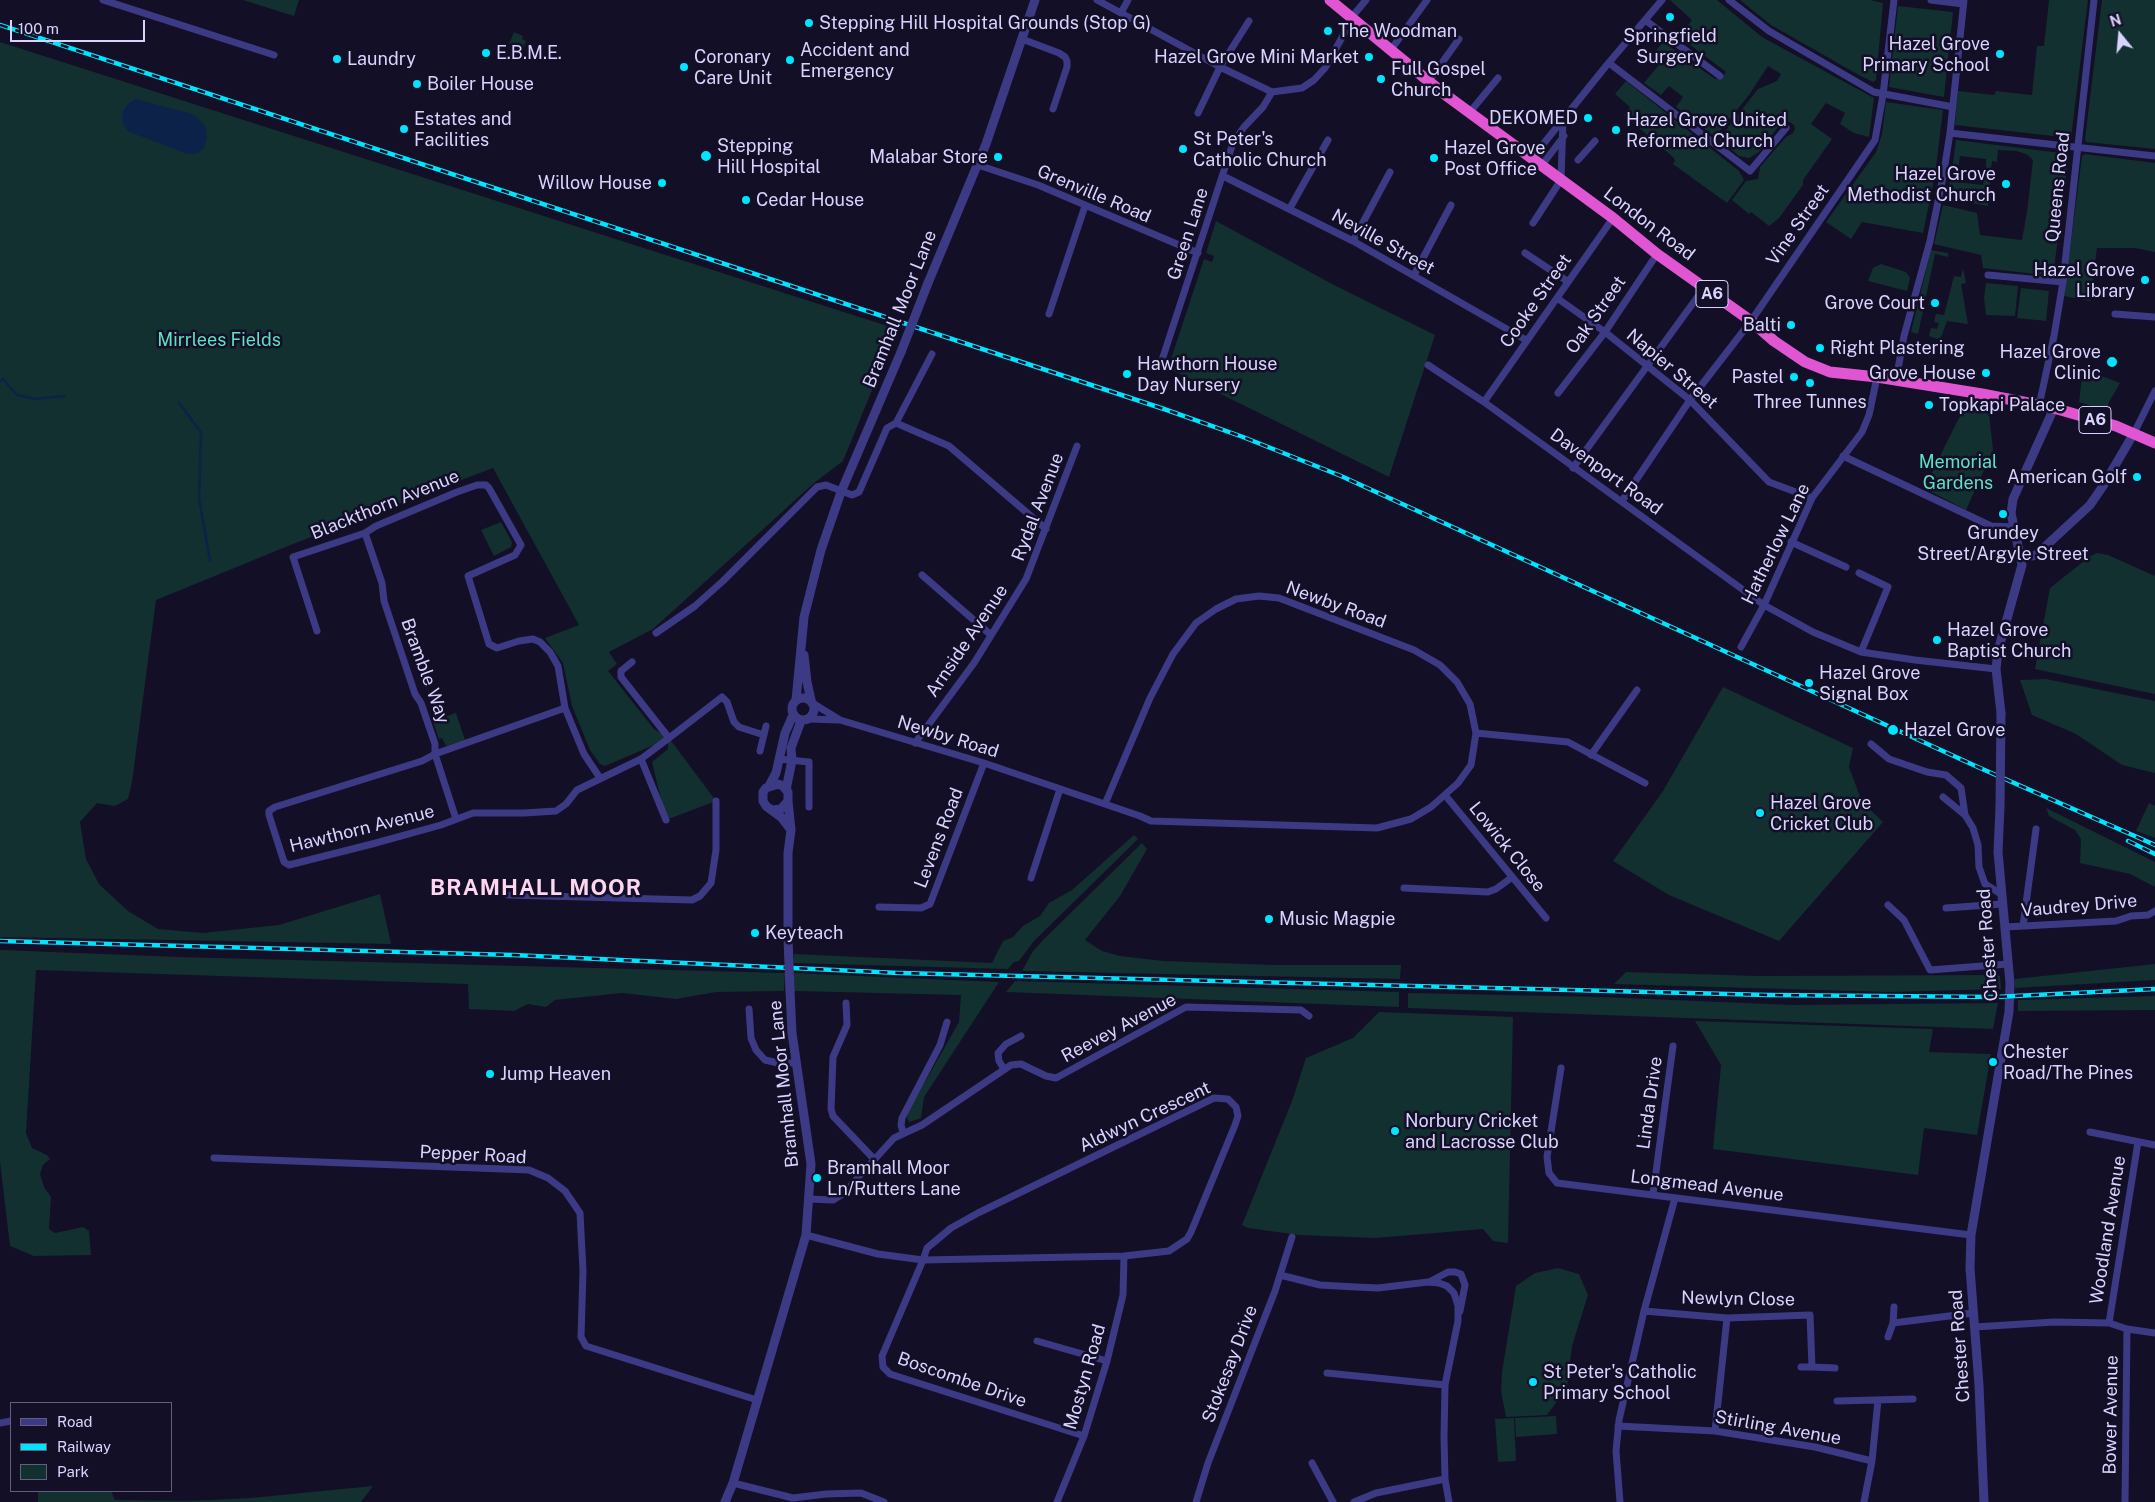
<!DOCTYPE html>
<style>
body{margin:0}
#map{position:relative;width:2155px;height:1502px;overflow:hidden;background:#130f26;font-family:"Public Sans",sans-serif}
canvas{display:block}
.legend{position:absolute;left:10px;top:1402px;width:162px;height:90px;box-sizing:border-box;background:#130f26;border:1px solid #625e7d;margin:0;padding:6px 9px;list-style:none;font-size:15px;color:#d9d4ff}
.legend li{display:flex;align-items:center;gap:10px;height:25px}
.legend b{width:25px;border:1px solid #625e7d}
.north{position:absolute;left:2095px;top:10px;width:50px;height:50px;-webkit-text-stroke:4px #130f26;paint-order:stroke;rotate:343deg;font-size:14px;font-weight:700;line-height:20px;text-align:center;color:#d9d4ff}
.north::after{content:'';display:block;margin:auto;width:18px;height:22px;background:#d9d4ff;clip-path:polygon(50% 0,100% 100%,50% 72%,0 100%)}
.scale{position:absolute;left:10px;top:20px;width:135px;height:22px;box-sizing:border-box;border:2px solid #d9d4ff;border-top:0;padding-left:6px;font-size:15px;line-height:18px;white-space:nowrap;color:#d9d4ff;-webkit-text-stroke:4px #130f26;paint-order:stroke}
</style>
<div id="map">
<canvas width="2155" height="1502"></canvas>
<ul class="legend">
<li><b style="height:6px;background:#3d3a85"></b>Road</li>
<li><b style="height:6px;background:#00e5ff"></b>Railway</li>
<li><b style="height:14px;background:#12302f"></b>Park</li>
</ul>
<div class="north">N</div>
<div class="scale">100 m</div>
</div>
<script>
const context = document.querySelector('canvas').getContext('2d');
context.lineJoin = 'round';
function fillPath(path, color) { context.fillStyle = color; context.fill(path, 'evenodd'); }
const poly = rows => new Path2D(rows.map(r => 'M' + r).join(''));
function stroke(path, color, width, dash) { context.strokeStyle = color; context.lineWidth = width; context.lineCap = dash ? 'butt' : 'round'; context.setLineDash(dash || []); context.stroke(path); }
function label(font, color, halo, rows, align = 'center') {
  context.font = font + ' "Public Sans",sans-serif'; context.lineWidth = 5; context.setLineDash([]); context.textBaseline = 'middle'; context.strokeStyle = halo; context.fillStyle = color; for (const [text, x, y, turn = 0] of rows) {
    context.save(); context.translate(x, y); context.rotate((+turn || 0) * Math.PI / 180); context.textAlign = isNaN(turn) ? turn : align; if (halo) context.strokeText(text, 0, 0); context.fillText(text, 0, 0); context.restore();
  }
}
const green = poly([
 [243,0,299,0,294,16],
 [1670,0,1717,0,1762,37,1874,98,1869,137,1854,133,1840,124,1845,113,1826,103,1811,124,1832,139,1803,180,1803,185,1779,218,1769,226,1751,212,1749,214,1732,200,1746,181,1758,179,1760,167,1786,137,1793,133,1795,129,1794,125,1790,122,1781,123,1759,152,1749,158,1739,156,1719,139,1758,89,1777,81,1781,74,1768,66,1749,95,1715,137,1676,107,1683,97,1669,86,1661,95,1644,83,1662,61,1653,54,1663,42,1715,79,1722,78,1726,72,1680,37,1692,20],
 [1740,0,1870,0,1883,3,1876,80,1873,82,1857,74,1771,25],
 [2049,0,2088,0,2071,138,1955,125,1958,91,1994,95,1996,91,2032,95,2037,46,2044,46],
 [2102,0,2155,0,2155,149,2086,142,2085,139],
 [1898,6,1953,12,1944,97,1889,87],
 [514,32,523,36,522,39,526,41,521,53,515,51,517,47,509,44],
 [0,42,897,329,843,461,814,483,653,629,609,652,617,664,608,671,654,729,669,738,716,801,666,820,652,762,668,749,668,739,605,766,600,764,590,750,572,706,563,663,545,638,579,625,493,468,293,544,156,600,132,782,128,799,115,806,97,803,80,822,86,859,99,884,128,911,158,929,203,933,279,925,380,894,391,944,0,937],
 [1626,81,1739,171,1744,180,1727,203,1673,164,1675,161,1674,158,1624,115,1630,107,1615,94],
 [1886,102,1943,110,1935,175,1923,233,1862,222,1851,239,1826,222,1876,152,1882,134],
 [1956,140,2069,154,2053,276,1983,268,1981,255,1934,244,1943,205,1977,213,1980,235,2022,240,2027,212,2033,160,2028,155,2017,151,1998,150,1997,162,1992,161,1991,170,1986,169,1986,159,1960,156,1957,182,1983,185,1985,174,1991,175,1988,206,1945,198,1951,177],
 [2085,154,2155,163,2155,252,2135,248,2097,248,2090,301,2064,296,2082,156],
 [1216,221,1334,285,1435,335,1389,477,1168,368,1204,259,1212,262,1214,256,1206,253],
 [1931,250,1948,253,1948,257,1935,254,1918,334,1911,332],
 [1881,264,1906,272,1910,278,1907,291,1868,281,1873,268],
 [1963,268,1966,283,1961,284,1968,324,1947,321,1940,340,1929,336,1931,328,1937,329,1939,323,1934,322,1936,314,1944,315,1954,276,1961,277],
 [1986,283,2018,286,2015,316,1986,315,1984,298],
 [2021,288,2049,291,2046,321,2017,318],
 [2083,369,2120,383,2109,402,2106,411,2079,402],
 [1965,406,1989,413,1993,450,1966,510,1924,488],
 [501,522,512,542,511,547,494,556,481,530],
 [2097,553,2108,555,2155,576,2155,694,2035,669,2050,588,2089,557],
 [2046,679,2155,701,2155,773,2122,765,2076,734,2032,715,2020,680],
 [1723,687,1853,748,1849,767,1862,802,1883,822,1779,941,1669,895,1613,861,1663,791],
 [456,713,465,740,446,746,442,738,439,739,433,721],
 [2149,803,2155,806,2155,838,2136,831],
 [2046,808,2155,862,2155,887,2130,874,2080,863,2081,839,2075,830,2049,816],
 [1134,835,1138,839,1034,941,1019,961,1014,962,1008,969,793,963,794,954,992,963,1003,941,1013,937,1023,926,1040,916,1049,903,1072,890],
 [1142,843,1147,849,1120,896,1085,940,1102,951,1120,956,1163,961,1274,965,1401,965,1400,979,1022,971,1033,951,1044,939],
 [0,950,180,957,785,973,784,991,716,992,676,999,622,993,555,1000,546,1007,528,1004,514,1011,469,1009,468,984,36,970,26,1133,32,1148,47,1155,50,1159,43,1165,40,1174,44,1187,51,1197,49,1229,55,1233,83,1227,89,1231,91,1255,34,1256,10,1246,0,1162],
 [2155,964,2155,980,2015,988,2015,979],
 [1626,972,1759,976,1996,975,2000,976,2001,989,1889,992,1614,984],
 [794,973,905,978,999,982,924,1097,921,1118,909,1122,907,1118,908,1112,959,1022,961,995,794,991],
 [1015,981,1399,992,1399,1007,1006,992],
 [1408,993,1602,997,1792,1005,1998,1003,1993,1029,1408,1008],
 [2155,996,2155,1010,2018,1011,2018,1000],
 [1379,1012,1513,1017,1508,1243,1493,1241,1483,1229,1375,1238,1299,1235,1248,1228,1242,1225,1292,1101,1306,1058,1353,1038],
 [1695,1021,1933,1029,1929,1052,1991,1054,1977,1135,1924,1128,1918,1175,1713,1149,1721,1065],
 [1558,1268,1579,1274,1588,1295,1572,1346,1567,1388,1547,1415,1506,1417,1501,1391,1502,1372,1516,1286,1535,1273],
 [1556,1416,1557,1434,1516,1437,1515,1418],
 [1514,1418,1516,1461,1498,1462,1495,1419],
 [373,1486,361,1502,38,1502,38,1491,111,1491,115,1500,188,1501,251,1498]
]);
const water = poly([
 [135,99,189,113,196,116,205,125,207,137,204,148,198,153,188,154,127,131,122,121,123,112,127,105]
]);
const stream = poly([
 [0,381,3,379,17,395,35,399,64,396],
 [179,403,201,432,199,498,210,561]
]);
const minor = poly([
 [103,0,274,55],
 [1097,0,1220,67,1272,92,1302,88,1314,80,1325,68,1345,32],
 [1729,0,1769,31,1874,92,1953,107],
 [1931,0,1963,4],
 [1121,13,1128,0],
 [1351,18,1366,0],
 [1645,20,1720,76],
 [1022,39,1059,53,1065,57,1067,61,1067,67,1053,109],
 [1390,51,1427,0],
 [1609,63,1750,171,1786,128],
 [1429,81,1459,39],
 [1470,112,1498,78],
 [1198,113,1220,67,1249,21],
 [1950,133,2155,156],
 [1532,158,1606,66,1662,0],
 [1578,160,1595,141],
 [978,165,1038,185,1198,253],
 [1542,165,1564,136],
 [1223,176,1353,241,1526,340],
 [1290,208,1328,140],
 [1533,223,1561,180,1563,120],
 [1353,241,1390,172],
 [1525,253,1567,281],
 [1414,275,1451,205],
 [1988,275,2063,282],
 [1557,298,1605,332,1690,400,1769,482,1812,498],
 [1049,314,1085,206],
 [2115,314,2155,317],
 [1428,365,1484,402,1764,605,1813,632,1861,652,1915,660,1996,669],
 [1160,366,1233,143,1244,127,1263,107,1272,92],
 [1896,380,1904,336,1930,241,1943,177,1950,133,1964,0],
 [1558,393,1605,332,1657,254],
 [1484,402,1613,218],
 [2039,406,2054,336,2063,282,2094,0],
 [896,423,949,446,1046,529],
 [2134,433,2155,391],
 [1843,456,1991,526,2013,527],
 [1573,468,1704,288],
 [1622,501,1690,400,1751,321,1875,140,1883,95,1894,0],
 [365,533,382,583,384,601,415,694,421,703,435,744,435,754,456,819],
 [1791,542,1846,567],
 [1859,573,1888,587,1861,652],
 [922,575,991,635],
 [317,631,293,557,365,533,376,526,457,492,477,485,486,485,489,488,521,545,515,555,468,576,489,644,497,648,519,641,533,639,540,642,550,652,558,666,565,708,584,754,600,778],
 [656,633,695,606,723,581,817,487,826,485,852,495,859,492,887,428,896,423,932,354],
 [1741,647,1764,605,1812,498,1862,432,1869,415,1877,377],
 [632,662,621,671,621,677,669,738,641,759],
 [814,704,840,720,984,763,1140,816,1151,821,1377,828,1411,819,1431,807,1458,783,1471,765,1476,733,1470,704,1457,682,1440,665,1414,650,1279,598,1259,596,1236,599,1216,609,1196,623,1173,654,1150,698,1105,804],
 [565,708,435,754,422,761,275,807,269,811,269,815,284,862,289,865,372,844,441,825,473,813,524,813,556,811,566,804,577,790,641,759,666,820],
 [810,719,839,720],
 [1476,733,1568,742,1645,783],
 [669,738,722,697,727,702,734,722,739,727,764,735],
 [915,743,974,663,1026,579,1077,446],
 [1871,744,1889,759,1927,772,1946,775,1961,788,1965,815,1973,828,1978,845,1979,867,1985,884,2001,894],
 [760,751,766,726],
 [1591,755,1637,690],
 [779,759,809,762,809,807],
 [1445,795,1546,918],
 [1943,797,1965,815],
 [1031,878,1060,789],
 [1404,888,1488,892,1496,889,1511,878],
 [508,895,692,900,700,896,711,883,716,850,716,801],
 [1888,905,1904,920,1930,970,2008,964],
 [879,907,921,908,930,904,984,763],
 [1946,908,2002,904],
 [2023,926,2036,829],
 [2005,927,2116,921,2131,916,2148,915,2155,911],
 [846,1003,847,1025,833,1057,831,1109,833,1116,874,1159],
 [749,1009,751,1038,756,1050,765,1060,778,1063,796,1063],
 [1561,1068,1547,1157,1549,1173,1557,1183,1971,1235],
 [1004,1069,999,1061,998,1053,1006,1044,1021,1036],
 [903,1132,901,1125,902,1118,940,1045,947,1022],
 [2090,1132,2155,1145],
 [214,1158,529,1170,548,1178,565,1191,580,1213,583,1271,581,1337,586,1346,757,1400],
 [1653,1194,1673,1046],
 [809,1199,833,1200,843,1194,894,1138,922,1125,1011,1065,1021,1064,1046,1076,1056,1078,1186,1007,1301,1010,1309,1016],
 [806,1235,878,1254,923,1260,1124,1256,1169,1251,1187,1239,1191,1232,1235,1125,1238,1116,1236,1107,1228,1099,1214,1098,978,1213,951,1228,927,1248,923,1260,882,1356,883,1367,890,1374,1084,1436],
 [1280,1275,1320,1285,1356,1287,1378,1288,1428,1282,1439,1283,1447,1286,1454,1293,1458,1306,1458,1321,1445,1385,1444,1437,1445,1479,1449,1502],
 [1431,1281,1448,1272,1455,1272,1461,1274,1465,1285,1460,1311],
 [1644,1311,1727,1318,1810,1315,1812,1367,1835,1368],
 [1893,1323,1973,1313],
 [2109,1323,2138,1142],
 [1975,1327,2054,1322,2109,1323,2127,1329,2155,1333],
 [1888,1337,1893,1323,1894,1307],
 [1037,1341,1107,1361],
 [1801,1367,1812,1367],
 [1327,1373,1445,1385],
 [1837,1401,1913,1399],
 [0,1423,11,1421],
 [1618,1426,1715,1431,1815,1447,1872,1461],
 [1715,1431,1727,1318],
 [1312,1463,1333,1502],
 [733,1483,793,1498,826,1494,861,1493,884,1502],
 [1057,1502,1084,1436,1107,1361,1123,1295,1124,1256],
 [1196,1502,1208,1463,1275,1291,1292,1237],
 [1354,1502,1376,1493,1445,1479],
 [1620,1502,1616,1451,1619,1420,1644,1311,1675,1198],
 [1864,1502,1872,1461,1878,1400],
 [2125,1502,2127,1329]
]);
const tertiary = poly([
 [928,283,986,144,1035,0],
 [2021,559,2036,555,2090,505,2103,486,2134,433],
 [804,655,807,682,811,700],
 '792 709a11 11 0 1 1 22 0a11 11 0 1 1-22 0Z',
 [796,700,804,617,821,550,841,492,901,352],
 [2001,713,1996,669,1998,651,2022,565,2011,513,2013,499,2054,408],
 [769,786,776,773,785,733,793,715],
 [786,790,792,760,791,748,801,721],
 [788,801,791,830,788,853,788,938],
 [773,810,781,809,788,801,788,792,783,786,778,784,766,788,763,792,763,801,766,806,781,817,791,830],
 [725,1502,733,1483,806,1235,811,1164,792,1033,790,991],
 [1984,1502,1979,1385,1970,1268,1971,1235,2009,1012,2010,983,1998,852,2000,807]
]);
const trunk = poly([
 [1330,0,1443,93,1613,218,1657,254,1751,321,1774,341,1805,362,1830,372,1877,377,1982,394,2054,408,2116,426,2155,443]
]);
const rail = poly([
 [0,25,1164,409,1243,437,1341,476,1980,768,2155,845],
 [2128,841,2155,854],
 [0,941,513,955,899,973,1768,995,1995,997,2155,989]
]);
const tertiaryBridge = poly([
 [901,352,928,283],
 [2000,807,2001,713],
 [788,938,790,991]
]);
const markers = [
 [1670,17,5,"#00e5ff"],
 [809,23,5,"#00e5ff"],
 [1328,31,5,"#00e5ff"],
 [486,53,5,"#00e5ff"],
 [2000,54,5,"#00e5ff"],
 [1369,57,5,"#00e5ff"],
 [337,59,5,"#00e5ff"],
 [790,60,5,"#00e5ff"],
 [684,67,5,"#00e5ff"],
 [1381,79,5,"#00e5ff"],
 [417,84,5,"#00e5ff"],
 [1588,118,5,"#00e5ff"],
 [404,129,5,"#00e5ff"],
 [1616,130,5,"#00e5ff"],
 [1183,149,5,"#00e5ff"],
 [706,156,6,"#00e5ff"],
 [998,157,5,"#00e5ff"],
 [1434,158,5,"#00e5ff"],
 [662,183,5,"#00e5ff"],
 [2006,184,5,"#00e5ff"],
 [746,200,5,"#00e5ff"],
 [2145,280,5,"#00e5ff"],
 [1935,303,5,"#00e5ff"],
 [1791,325,5,"#00e5ff"],
 [1820,348,5,"#00e5ff"],
 [2112,362,6,"#00e5ff"],
 [1986,373,5,"#00e5ff"],
 [1127,374,5,"#00e5ff"],
 [1794,377,5,"#00e5ff"],
 [1810,383,5,"#00e5ff"],
 [1929,405,5,"#00e5ff"],
 [2137,477,5,"#00e5ff"],
 [2003,514,5,"#00e5ff"],
 [1937,640,5,"#00e5ff"],
 [1809,683,5,"#00e5ff"],
 [1893,730,6,"#00e5ff"],
 [1760,813,5,"#00e5ff"],
 [1269,919,5,"#00e5ff"],
 [755,933,5,"#00e5ff"],
 [1993,1062,5,"#00e5ff"],
 [490,1074,5,"#00e5ff"],
 [1395,1131,5,"#00e5ff"],
 [817,1178,5,"#00e5ff"],
 [1533,1382,5,"#00e5ff"]
];
const shields = [
 [1712,294,32],
 [2095,420,32]
];
const shieldNames = [
 ["A6",1712,294],
 ["A6",2095,420]
];
const poiNames = [
 ["Stepping Hill Hospital Grounds (Stop G)",819,23],
 ["The Woodman",1338,31],
 ["Springfield",1670,36,"center"],
 ["Surgery",1670,57,"center"],
 ["Hazel Grove",1990,44,"right"],
 ["Primary School",1990,65,"right"],
 ["Accident and",800,50],
 ["Emergency",800,71],
 ["E.B.M.E.",496,53],
 ["Coronary",694,57],
 ["Care Unit",694,78],
 ["Hazel Grove Mini Market",1359,57,"right"],
 ["Laundry",347,59],
 ["Full Gospel",1391,69],
 ["Church",1391,90],
 ["Boiler House",427,84],
 ["DEKOMED",1578,118,"right"],
 ["Estates and",414,119],
 ["Facilities",414,140],
 ["Hazel Grove United",1626,120],
 ["Reformed Church",1626,141],
 ["St Peter's",1193,139],
 ["Catholic Church",1193,160],
 ["Stepping",717,146],
 ["Hill Hospital",717,167],
 ["Hazel Grove",1444,148],
 ["Post Office",1444,169],
 ["Malabar Store",988,157,"right"],
 ["Hazel Grove",1996,174,"right"],
 ["Methodist Church",1996,195,"right"],
 ["Willow House",652,183,"right"],
 ["Cedar House",756,200],
 ["Hazel Grove",2135,270,"right"],
 ["Library",2135,291,"right"],
 ["Grove Court",1925,303,"right"],
 ["Balti",1781,325,"right"],
 ["Right Plastering",1830,348],
 ["Hazel Grove",2101,352,"right"],
 ["Clinic",2101,373,"right"],
 ["Hawthorn House",1137,364],
 ["Day Nursery",1137,385],
 ["Grove House",1976,373,"right"],
 ["Pastel",1784,377,"right"],
 ["Three Tunnes",1810,402,"center"],
 ["Topkapi Palace",1939,405],
 ["American Golf",2127,477,"right"],
 ["Grundey",2003,533,"center"],
 ["Street/Argyle Street",2003,554,"center"],
 ["Hazel Grove",1947,630],
 ["Baptist Church",1947,651],
 ["Hazel Grove",1819,673],
 ["Signal Box",1819,694],
 ["Hazel Grove",1904,730],
 ["Hazel Grove",1770,803],
 ["Cricket Club",1770,824],
 ["Music Magpie",1279,919],
 ["Keyteach",765,933],
 ["Chester",2003,1052],
 ["Road/The Pines",2003,1073],
 ["Jump Heaven",500,1074],
 ["Norbury Cricket",1405,1121],
 ["and Lacrosse Club",1405,1142],
 ["Bramhall Moor",827,1168],
 ["Ln/Rutters Lane",827,1189],
 ["St Peter's Catholic",1543,1372],
 ["Primary School",1543,1393]
];
const streetNames = [
 ["Queens Road",2058,187,-84],
 ["Grenville Road",1094,194,23],
 ["London Road",1649,224,37],
 ["Vine Street",1798,225,-55],
 ["Green Lane",1188,234,-72],
 ["Neville Street",1383,242,29],
 ["Cooke Street",1536,301,-55],
 ["Bramhall Moor Lane",900,309,-68],
 ["Oak Street",1596,315,-55],
 ["Napier Street",1672,369,40],
 ["Davenport Road",1606,472,36],
 ["Blackthorn Avenue",385,505,-22],
 ["Rydal Avenue",1038,507,-69],
 ["Hatherlow Lane",1776,544,-64],
 ["Newby Road",1336,605,20],
 ["Arnside Avenue",967,641,-56],
 ["Bramble Way",425,671,70],
 ["Newby Road",948,737,17],
 ["Hawthorn Avenue",362,829,-14],
 ["Levens Road",939,838,-69],
 ["Lowick Close",1507,847,51],
 ["Vaudrey Drive",2079,906,-5],
 ["Chester Road",1988,945,-94],
 ["Reevey Avenue",1119,1028,-28],
 ["Bramhall Moor Lane",784,1084,-96],
 ["Linda Drive",1650,1103,-82],
 ["Aldwyn Crescent",1145,1117,-25],
 ["Pepper Road",473,1155,3],
 ["Longmead Avenue",1707,1186,7],
 ["Woodland Avenue",2108,1230,-81],
 ["Newlyn Close",1738,1299,1],
 ["Chester Road",1960,1346,-94],
 ["Stokesay Drive",1230,1364,-69],
 ["Mostyn Road",1085,1377,-74],
 ["Boscombe Drive",962,1380,19],
 ["Bower Avenue",2111,1415,-89],
 ["Stirling Avenue",1778,1428,10]
];
const parkNames = [
 ["Mirrlees Fields",219,340],
 ["Memorial",1958,462],
 ["Gardens",1958,483]
];
const districtNames = [
 ["BRAMHALL MOOR",536,888]
];
fillPath(green, '#12302f');
fillPath(water, '#0c2248');
stroke(stream, '#0c2248', 2.5);
stroke(minor, '#3d3a85', 7);
stroke(tertiary, '#3d3a85', 9);
stroke(trunk, '#e055d1', 11);
stroke(rail, '#00e5ff', 4.5);
stroke(rail, '#130f26', 2.5, [8]);
stroke(tertiaryBridge, '#3d3a85', 9);
for (const [x, y, r, color] of markers) { const dot = new Path2D(); dot.arc(x, y, r, 0, 2 * Math.PI); context.fillStyle = color; context.fill(dot); stroke(dot, '#130f26', 2); }
for (const [x, y, w] of shields) { const box = new Path2D(); box.roundRect(x - w / 2, y - 13.5, w, 27, 4); context.fillStyle = '#130f26'; context.fill(box); stroke(box, '#d9d4ff', 1); }
label('bold 16px', '#d9d4ff', null, shieldNames);
label('18px', '#d9d4ff', '#130f26', poiNames, 'left');
label('18px', '#d9d4ff', '#130f26', streetNames);
label('18px', '#5fe0c0', '#130f26', parkNames);
context.letterSpacing = '1px';
label('bold 22px', '#ffd6f0', '#130f26', districtNames);
context.letterSpacing = '0px';
</script>
